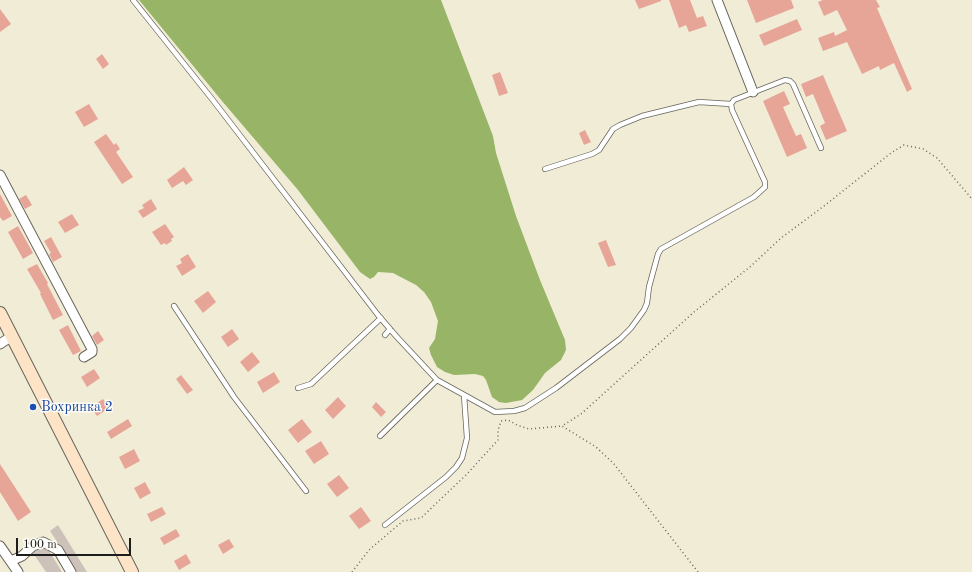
<!DOCTYPE html>
<meta charset="utf-8">
<style>
body{margin:0}
#map{position:relative;width:972px;height:572px;overflow:hidden;background:#f1ecd6;font-family:"Old Standard TT",serif}
canvas{display:block}
.scale{position:absolute;left:16px;top:538px;width:115px;height:18px;box-sizing:border-box;border:2px solid #1c1c1c;border-top:0;padding-left:5px;font-size:12px;line-height:14px;white-space:nowrap;color:#1c1c1c;-webkit-text-stroke:3px #fdfcf7;paint-order:stroke}
</style>
<div id="map">
<canvas width="972" height="572"></canvas>
<div class="scale">100 m</div>
</div>
<script>
const context = document.querySelector('canvas').getContext('2d');
context.lineJoin = 'round';
function fillPath(path, color) { context.fillStyle = color; context.fill(path, 'evenodd'); }
const poly = rows => new Path2D(rows.map(r => 'M' + r).join(''));
function stroke(path, color, width, dash) { context.strokeStyle = color; context.lineWidth = width; context.lineCap = dash ? 'butt' : 'round'; context.setLineDash(dash || []); context.stroke(path); }
function label(font, color, halo, rows, align = 'center') {
  context.font = font + ' "Old Standard TT",serif'; context.lineWidth = 3; context.setLineDash([]); context.textBaseline = 'middle'; context.strokeStyle = halo; context.fillStyle = color; for (const [text, x, y, turn = 0] of rows) {
    context.save(); context.translate(x, y); context.rotate((+turn || 0) * Math.PI / 180); context.textAlign = isNaN(turn) ? turn : align; if (halo) context.strokeText(text, 0, 0); context.fillText(text, 0, 0); context.restore();
  }
}
const industrial = poly([
 [58,525,87,572,77,572,50,531],
 [41,548,48,549,62,572,46,572,33,553]
]);
const forest = poly([
 [139,0,441,0,493,136,496,153,516,216,540,280,565,340,566,350,561,360,545,373,533,390,522,400,506,403,499,402,492,397,486,380,483,376,475,374,454,375,445,372,437,367,431,355,429,348,435,339,438,321,431,302,424,292,416,285,393,273,378,272,374,277,370,279,360,272,298,190,222,101]
]);
const building = poly([
 [635,0,661,0,661,1,639,9],
 [669,0,690,0,697,18,703,16,707,26,689,32,686,25,679,28],
 [747,0,791,0,794,8,756,23],
 [823,0,876,0,880,7,877,8,912,89,907,92,894,63,880,70,879,66,862,74,847,42,823,51,818,38,834,32,835,36,847,30,837,10,824,16,818,2],
 [0,9,11,24,0,32],
 [797,19,802,30,764,46,759,35],
 [102,54,109,64,103,69,96,59],
 [500,72,508,93,499,96,492,75],
 [823,75,847,131,826,140,820,126,825,123,813,94,806,97,801,84],
 [784,91,790,104,783,107,796,136,801,134,807,148,787,157,763,101],
 [89,104,98,119,84,127,75,112],
 [585,130,591,142,584,145,579,133],
 [106,134,114,145,116,143,120,149,116,152,133,177,122,184,94,142],
 [184,167,193,180,186,185,183,181,172,188,167,180],
 [0,194,12,216,3,221,0,217],
 [26,195,32,205,25,209,19,199],
 [151,199,157,209,143,218,138,211,144,208,142,205],
 [72,214,79,225,65,233,58,222],
 [165,224,174,237,171,239,172,241,166,245,165,243,161,245,152,232],
 [18,226,33,253,23,259,8,232],
 [51,237,62,257,53,262,49,254,51,253,44,241],
 [606,240,616,265,608,267,598,243],
 [188,254,196,267,182,276,176,266,182,263,180,259],
 [37,264,48,283,47,284,63,315,53,320,40,294,41,293,27,269],
 [208,291,216,302,203,313,194,301],
 [68,325,81,351,73,355,59,330],
 [232,329,239,339,228,347,221,337],
 [98,331,104,340,97,345,92,336],
 [252,352,260,362,248,372,240,362],
 [94,369,100,378,87,387,81,377],
 [274,372,280,382,263,393,257,382],
 [181,375,193,390,187,394,176,379],
 [338,397,346,406,333,419,325,410],
 [103,399,109,408,97,416,91,407],
 [376,402,386,412,381,417,372,407],
 [128,419,132,426,111,439,107,432],
 [302,419,312,432,298,443,288,430],
 [321,441,329,454,314,464,305,451],
 [134,449,140,461,125,469,119,457],
 [0,464,31,512,18,521,0,492],
 [339,475,349,488,337,497,327,484],
 [145,482,151,493,140,499,134,488],
 [162,507,166,514,151,522,147,514],
 [361,507,371,521,359,529,349,516],
 [176,529,180,536,164,545,160,538],
 [229,539,234,547,223,554,218,545],
 [186,554,191,563,179,570,174,561]
]);
const path = poly([
 [352,572,369,550,403,521,421,518,467,474,498,440,498,430,501,421,508,420,517,425,529,429,562,426],
 [698,572,614,464,596,447,562,426,581,414,694,312,751,266,781,238,824,206,891,153,904,145,923,149,937,158,972,199]
]);
const service = poly([
 [133,0,212,99,378,315,396,336,437,380,495,412,514,411,525,408,556,388,620,339,631,328,644,310,647,303,649,287,658,254,661,249,754,197,765,187,765,182,732,110,731,104,734,100,785,80,790,81,793,84,821,148],
 [545,169,592,154,599,150,613,129,620,125,642,116,699,102,731,104],
 [174,306,234,397,306,491],
 [385,335,390,329],
 [298,388,311,384,381,318],
 [380,436,437,380],
 [385,525,446,477,456,467,462,458,467,438,464,395]
]);
const minor = poly([
 [717,0,753,92],
 [0,175,92,349,92,352,84,357],
 [0,344,12,336],
 [0,546,18,572],
 [11,561,22,556,33,546,43,542,58,550,71,572]
]);
const secondary = poly([
 [0,313,132,572]
]);
const markers = [
 [33,407,4,"#1a4fb4"]
];
const transitNames = [
 ["Вохринка 2",41,407]
];
fillPath(industrial, '#cdc2b9');
fillPath(forest, '#98b466');
fillPath(building, '#e7a598');
stroke(service, '#67655d', 6);
stroke(minor, '#67655d', 11);
stroke(secondary, '#67655d', 14);
stroke(path, '#67655d', 1.5, [1, 3]);
stroke(service, '#fff', 4.5);
stroke(minor, '#fff', 9);
stroke(secondary, '#fee4c6', 12);
for (const [x, y, r, color] of markers) { const dot = new Path2D(); dot.arc(x, y, r, 0, 2 * Math.PI); context.fillStyle = color; context.fill(dot); stroke(dot, '#fdfcf7', 1.5); }
label('14px', '#164399', '#fdfcf7', transitNames, 'left');
</script>
